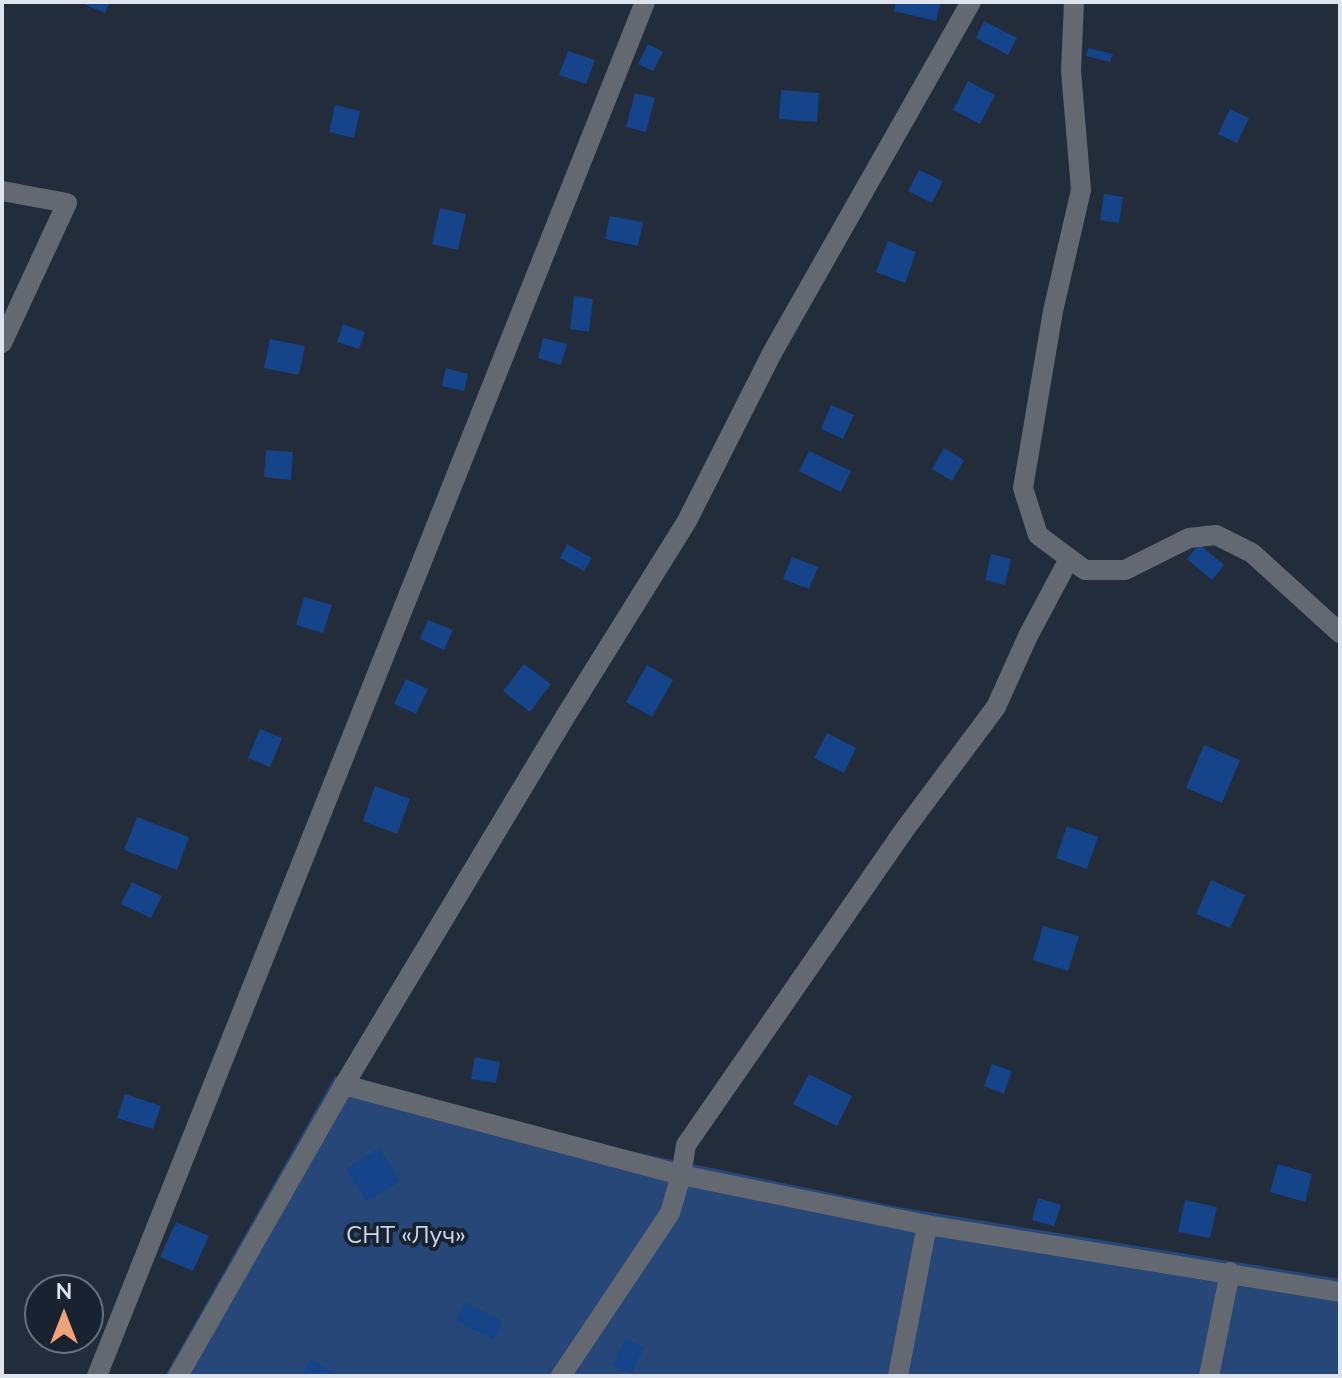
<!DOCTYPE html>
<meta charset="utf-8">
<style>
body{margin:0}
#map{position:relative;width:1342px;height:1378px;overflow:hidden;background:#222c3b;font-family:"Nunito Sans",sans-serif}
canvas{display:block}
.frame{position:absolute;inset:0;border:4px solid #dee4ee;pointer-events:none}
.north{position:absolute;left:24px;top:1274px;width:80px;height:80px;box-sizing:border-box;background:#192231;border:2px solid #68707d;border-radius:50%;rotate:0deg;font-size:22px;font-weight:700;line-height:32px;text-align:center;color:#dee4ee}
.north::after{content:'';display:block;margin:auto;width:28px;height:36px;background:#f0a278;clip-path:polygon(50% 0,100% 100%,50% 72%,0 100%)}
</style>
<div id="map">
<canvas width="1342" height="1378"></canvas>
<div class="frame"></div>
<div class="north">N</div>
</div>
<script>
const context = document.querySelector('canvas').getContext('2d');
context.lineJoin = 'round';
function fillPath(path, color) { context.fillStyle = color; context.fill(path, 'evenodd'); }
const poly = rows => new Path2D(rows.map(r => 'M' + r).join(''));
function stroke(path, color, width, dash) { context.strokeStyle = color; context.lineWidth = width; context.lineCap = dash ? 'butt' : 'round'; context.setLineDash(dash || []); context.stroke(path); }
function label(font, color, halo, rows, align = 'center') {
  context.font = font + ' "Nunito Sans",sans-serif'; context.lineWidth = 8; context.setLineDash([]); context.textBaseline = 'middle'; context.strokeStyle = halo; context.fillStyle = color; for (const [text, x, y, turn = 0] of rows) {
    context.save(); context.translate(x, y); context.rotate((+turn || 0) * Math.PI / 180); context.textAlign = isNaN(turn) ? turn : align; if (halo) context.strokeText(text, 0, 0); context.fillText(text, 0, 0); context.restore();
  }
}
const green = poly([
 [335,1076,630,1151,898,1207,1340,1279,1340,1376,165,1376]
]);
const building = poly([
 [79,2,110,2,105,13],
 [896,2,941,2,936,21,894,11],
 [984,21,1017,38,1008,55,976,38],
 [648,44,663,52,653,71,638,64],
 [1088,48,1113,54,1110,62,1086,56],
 [568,51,595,60,586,84,559,75],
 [968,81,995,95,980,124,953,110],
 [781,90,819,93,817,122,779,119],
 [635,93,655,98,646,132,626,127],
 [335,105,360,111,354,138,329,132],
 [1230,109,1249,118,1237,143,1218,134],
 [919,170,943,181,932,203,908,191],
 [1104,194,1123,197,1119,223,1100,220],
 [440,208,466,214,458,250,432,244],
 [610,216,643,222,638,246,605,239],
 [888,241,916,252,905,283,876,272],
 [574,296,593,299,589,332,570,329],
 [343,324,365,332,359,349,337,342],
 [543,338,567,344,561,365,538,358],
 [270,339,305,346,299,375,264,368],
 [446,368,468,374,464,391,442,386],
 [831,405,854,415,843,439,821,429],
 [944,448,964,460,952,481,932,469],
 [266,450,293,452,291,480,264,477],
 [809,451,851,471,841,492,799,471],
 [567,544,592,558,584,571,560,558],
 [1199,544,1224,565,1212,580,1187,559],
 [991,554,1011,559,1005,585,985,580],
 [792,557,818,567,809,589,783,579],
 [304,597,332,605,323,633,296,625],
 [428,620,453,630,444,650,420,639],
 [524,664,551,684,530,712,503,691],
 [647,665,673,680,652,717,626,702],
 [406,679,428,689,416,714,394,704],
 [260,729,282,738,270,767,248,758],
 [827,733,856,748,844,773,814,758],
 [1204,745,1240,760,1222,803,1186,788],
 [375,786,410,799,397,834,363,821],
 [137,817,189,837,177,870,124,850],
 [1067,826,1098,837,1087,869,1056,858],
 [1211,880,1245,895,1230,928,1196,914],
 [132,882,162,896,151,918,121,904],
 [1043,926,1079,936,1068,971,1033,960],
 [475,1057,500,1062,496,1083,471,1079],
 [992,1064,1012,1071,1004,1094,984,1086],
 [809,1074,852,1096,837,1126,793,1104],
 [125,1094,161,1106,153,1129,117,1118],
 [379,1148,400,1181,367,1202,346,1169],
 [1278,1164,1312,1174,1305,1202,1270,1192],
 [1038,1198,1061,1205,1054,1226,1032,1220],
 [1185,1200,1217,1207,1210,1238,1178,1232],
 [176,1222,209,1236,193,1271,160,1257],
 [466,1302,503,1322,493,1340,456,1320],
 [625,1339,644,1347,632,1373,613,1365],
 [312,1359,338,1376,301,1376]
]);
const minor = poly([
 [1074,2,1071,71,1081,190,1053,311,1023,488,1038,535,1085,570,1125,570,1189,538,1216,535,1252,553,1340,633],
 [2,191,67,203,2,343],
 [344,1085,681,1175,686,1145,905,829,996,707,1028,636,1069,559],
 [927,1225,1340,1292],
 [97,1376,645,2],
 [178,1376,344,1085,565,717,687,521,772,353,971,2],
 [561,1376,670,1213,681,1175,927,1225,898,1376],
 [1209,1376,1230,1272]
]);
const parkNames = [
 ["СНТ «Луч»",406,1237]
];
fillPath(green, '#274778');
fillPath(building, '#15448a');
stroke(minor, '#646971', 20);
label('24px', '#cad7ec', '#192231', parkNames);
</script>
